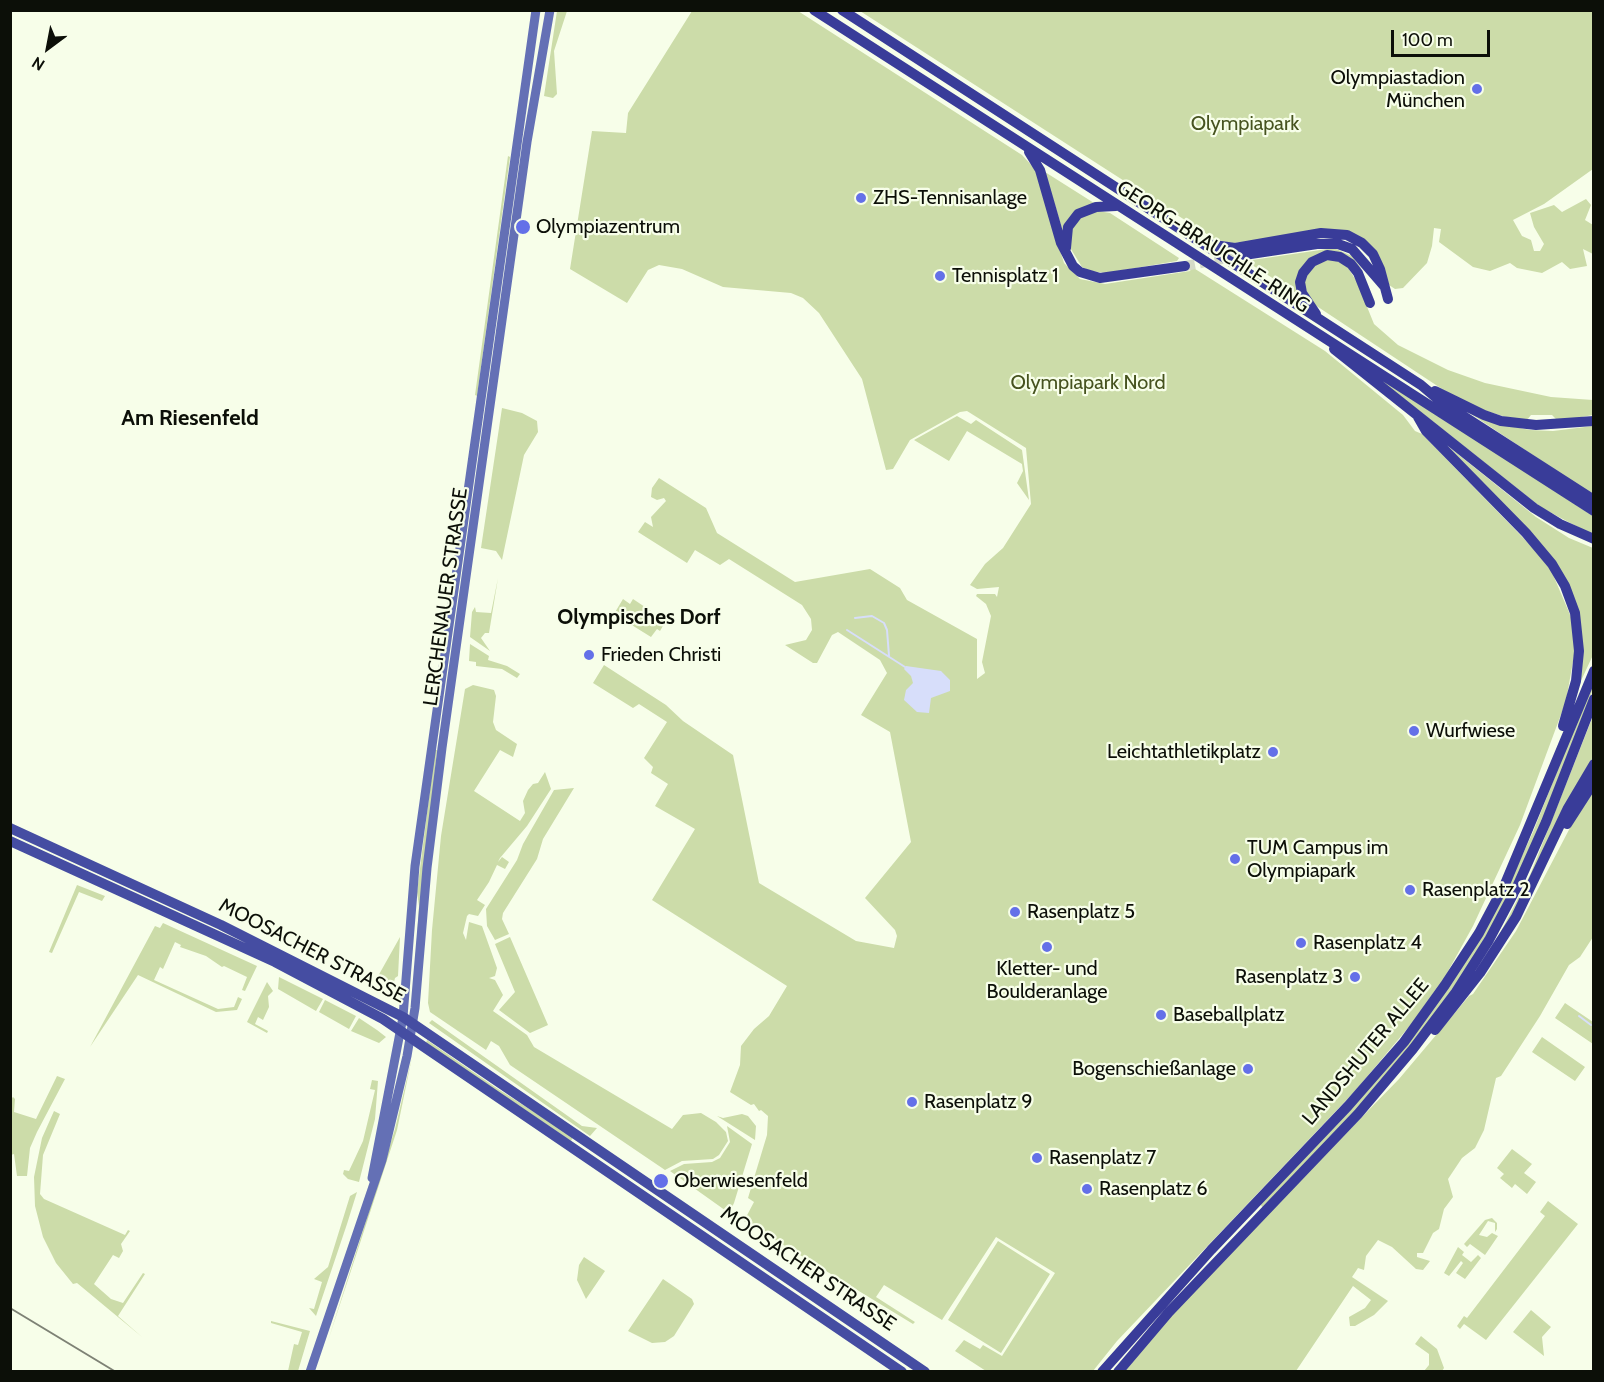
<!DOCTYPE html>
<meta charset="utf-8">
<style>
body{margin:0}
#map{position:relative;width:1604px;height:1382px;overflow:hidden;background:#f7fee9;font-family:Cabin,sans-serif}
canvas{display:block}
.frame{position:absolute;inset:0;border:12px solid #0c0f08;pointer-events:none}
.north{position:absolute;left:18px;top:18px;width:60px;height:60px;-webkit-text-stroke:4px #f7fee9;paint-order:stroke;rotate:212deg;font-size:16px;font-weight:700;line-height:24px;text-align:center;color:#0c0f08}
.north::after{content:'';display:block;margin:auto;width:21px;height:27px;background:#0c0f08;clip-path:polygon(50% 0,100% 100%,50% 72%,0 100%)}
.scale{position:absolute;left:1391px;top:30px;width:99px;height:27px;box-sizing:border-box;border:3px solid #0c0f08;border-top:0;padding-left:8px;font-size:18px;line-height:21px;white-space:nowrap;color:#0c0f08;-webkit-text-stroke:4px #f7fee9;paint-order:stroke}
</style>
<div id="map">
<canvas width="1604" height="1382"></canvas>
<div class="frame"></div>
<div class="north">N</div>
<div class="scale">100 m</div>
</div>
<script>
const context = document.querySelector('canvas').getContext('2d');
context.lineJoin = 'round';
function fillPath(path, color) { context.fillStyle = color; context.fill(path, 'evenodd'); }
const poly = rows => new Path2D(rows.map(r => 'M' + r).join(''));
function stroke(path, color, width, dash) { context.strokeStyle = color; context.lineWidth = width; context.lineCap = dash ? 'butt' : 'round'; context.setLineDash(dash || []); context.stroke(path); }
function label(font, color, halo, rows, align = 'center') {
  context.font = font + ' Cabin,sans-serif'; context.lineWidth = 4.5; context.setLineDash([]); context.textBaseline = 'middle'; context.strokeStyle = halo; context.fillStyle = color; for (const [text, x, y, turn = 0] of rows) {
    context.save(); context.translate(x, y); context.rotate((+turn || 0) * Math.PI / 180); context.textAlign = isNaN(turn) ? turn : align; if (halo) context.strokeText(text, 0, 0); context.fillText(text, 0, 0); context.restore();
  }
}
const green = poly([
 [557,11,567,11,554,51,557,94,553,98,544,96],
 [692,11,798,11,1022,155,1035,169,1064,263,1080,279,1105,284,1190,271,1192,267,1325,351,1403,415,1415,431,1422,434,1535,550,1551,570,1571,617,1575,650,1566,701,1520,825,1473,926,1447,973,1418,1016,1355,1091,1117,1341,1093,1371,986,1371,955,1351,964,1340,980,1349,983,1345,1002,1356,1055,1273,996,1237,942,1320,884,1285,876,1297,915,1322,913,1324,744,1221,754,1202,748,1198,767,1135,768,1116,761,1110,759,1111,754,1104,751,1105,730,1092,740,1065,741,1046,754,1029,769,1016,787,986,652,900,695,829,655,806,668,784,651,773,653,767,644,758,667,722,639,704,633,708,593,683,604,665,666,705,683,721,733,755,759,883,856,941,894,948,897,936,895,930,865,898,911,842,890,732,861,715,887,673,880,660,838,632,832,635,817,663,813,663,785,645,806,640,812,630,811,619,802,605,729,559,720,565,695,550,687,563,638,532,645,522,653,527,651,517,666,501,664,498,657,500,651,497,652,488,659,478,706,508,717,533,795,582,870,569,900,588,907,600,977,639,977,679,985,673,982,662,991,616,986,604,976,596,977,594,995,594,997,597,999,587,977,589,970,585,985,564,1003,548,1031,504,1026,448,967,411,960,412,910,440,893,469,886,470,862,379,819,313,803,298,791,293,723,287,682,269,659,265,648,270,627,303,570,269,592,131,626,133,628,113],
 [860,11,1593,11,1593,169,1544,204,1513,220,1522,236,1531,240,1534,251,1540,251,1544,244,1534,227,1530,213,1554,205,1562,212,1586,199,1591,205,1585,220,1593,225,1593,254,1583,249,1587,266,1570,269,1562,262,1542,273,1517,268,1510,263,1490,271,1473,267,1439,242,1441,229,1434,228,1432,246,1427,263,1403,288,1395,289,1389,285,1357,235,1233,243,1216,240],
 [508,156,510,157,477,396,475,395],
 [1045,172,1094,203,1063,232],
 [1098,211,1110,213,1179,258,1177,261,1106,273,1090,271,1082,267,1069,246,1071,230,1081,217],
 [1334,248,1352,256,1362,269,1357,265,1317,255,1296,293,1230,251,1237,250,1252,260],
 [1324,258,1345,263,1357,282,1374,324,1398,345,1448,370,1485,383,1551,397,1593,400,1593,415,1558,421,1552,415,1531,415,1527,420,1506,417,1476,408,1442,389,1312,303,1304,285,1308,271],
 [1360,364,1593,516,1593,535,1542,508],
 [502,408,522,413,537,421,538,432,524,455,502,560,496,551,481,548],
 [1468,412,1500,424,1530,430,1553,431,1593,426,1593,495],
 [957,416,971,424,976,420,1022,450,1029,500,1017,483,1023,471,1022,464,967,431,949,461,914,440],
 [1444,443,1536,517,1569,538,1593,548,1593,655,1579,685,1580,673,1566,584],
 [498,578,489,633,485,633,481,638,490,651,470,637,472,612,475,607,476,612,491,613],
 [623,599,630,604,633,599,663,619,661,622,664,624,660,631,657,629,651,637,614,614],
 [470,644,489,656,488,660,507,666,520,674,517,678,502,669,476,666,476,662,469,661],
 [1593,681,1593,689,1537,834,1503,908,1455,987,1408,1049,1349,1118,1263,1208,1260,1204,1361,1097,1509,884,1533,832],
 [473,685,494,690,496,696,493,722,496,730,517,744,513,757,500,750,474,791,520,821,525,813,523,801,528,790,533,784,538,783,545,772,551,789,527,826,500,858,498,862,502,857,509,862,505,869,497,865,489,882,477,900,485,905,478,916,469,914,467,916,463,933,466,940,469,922,482,926,497,968,495,976,489,978,495,980,503,995,493,1011,527,1035,534,1047,672,1129,683,1115,701,1113,716,1122,726,1132,728,1141,719,1155,713,1159,682,1161,665,1170,510,1065,499,1046,491,1041,486,1050,430,1012,428,1003,432,930,441,836,465,689],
 [1593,716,1593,757,1575,788,1523,896,1495,943,1530,875],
 [435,750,437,750,413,999,419,906,417,892],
 [574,788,543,839,537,859,503,913,502,919,509,934,495,940,487,926,486,909,517,860,523,844,554,790],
 [1593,791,1593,937,1580,957,1569,965,1540,1016,1501,1076,1496,1078,1484,1130,1475,1148,1462,1158,1448,1179,1453,1197,1444,1209,1439,1229,1433,1233,1423,1253,1417,1253,1417,1257,1430,1261,1423,1270,1416,1269,1392,1247,1378,1240,1366,1256,1364,1270,1358,1268,1352,1277,1388,1301,1374,1315,1355,1326,1350,1326,1349,1317,1365,1308,1371,1300,1353,1286,1296,1371,1122,1372,1203,1280,1399,1079,1469,996,1473,994,1516,931,1572,824],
 [77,885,105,896,102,901,79,892,52,953,49,952],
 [163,923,257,966,245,991,242,990,247,977,224,966,222,967,206,956,180,947,181,945,175,942,163,969,160,967,154,980,218,1009,234,1007,238,997,242,999,237,1010,216,1012,138,975,90,1047,155,926,160,928],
 [400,937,398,976,395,978,393,986,377,978],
 [510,937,548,1025,530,1033,499,1010,515,992,495,944],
 [279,977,323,999,316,1011,278,989],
 [267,982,273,991,268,996,269,1007,263,1020,258,1017,255,1024,268,1031,267,1033,247,1022],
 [325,1000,356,1016,349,1029,319,1012],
 [1565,1003,1593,1022,1593,1044,1555,1018],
 [359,1018,377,1030,386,1037,379,1043,351,1031],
 [432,1020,582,1126,597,1128,590,1136,429,1023],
 [1542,1037,1585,1067,1575,1081,1532,1052],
 [427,1040,495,1087,573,1137,571,1141,426,1043],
 [412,1057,397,1130,327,1344,395,1129],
 [57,1076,65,1079,37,1132,30,1148,27,1176,17,1176,14,1154,11,1155,11,1099,13,1097,15,1099,14,1112,36,1119],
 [372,1080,378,1081,375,1119,359,1182,348,1179,343,1174,344,1170,349,1171,363,1141,375,1090,370,1089],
 [54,1111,60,1114,43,1155,40,1194,44,1199,125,1235,128,1230,130,1231,121,1244,123,1251,119,1258,113,1255,94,1284,111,1299,123,1303,143,1273,145,1274,118,1316,142,1337,77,1283,73,1284,56,1263,43,1237,35,1206,34,1177,42,1138],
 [742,1114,748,1116,756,1126,755,1140,717,1116,723,1118],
 [727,1126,752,1144,734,1203,729,1213,670,1171,684,1164,712,1162,720,1158,730,1142],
 [1512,1149,1532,1164,1524,1173,1536,1182,1527,1194,1515,1184,1512,1188,1500,1178,1504,1174,1497,1168],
 [357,1192,347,1224,316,1316,309,1308,314,1309,322,1282,314,1279,328,1267,350,1196],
 [1548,1201,1578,1224,1486,1340,1464,1324,1460,1329,1457,1326,1464,1316,1467,1318,1545,1216,1540,1212],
 [1492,1218,1497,1223,1497,1229,1495,1232,1495,1223,1488,1221,1479,1235,1487,1237,1492,1233,1498,1236,1485,1255,1470,1244,1467,1247,1464,1244,1485,1220],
 [998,1241,1050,1274,1001,1353,948,1320],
 [1458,1247,1464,1252,1462,1255,1471,1262,1478,1255,1481,1258,1465,1279,1456,1273,1463,1263,1461,1261,1449,1276,1444,1273],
 [584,1257,605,1271,586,1299,577,1280,579,1265],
 [663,1279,692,1299,694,1304,674,1336,665,1342,652,1343,628,1331],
 [1531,1310,1551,1327,1542,1337,1544,1356,1513,1332],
 [271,1321,310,1331,298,1371,288,1371,294,1344,298,1345,302,1332,271,1323],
 [1421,1336,1437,1349,1444,1368,1442,1371,1424,1371,1429,1365,1429,1354,1415,1344]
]);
const water = poly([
 [906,666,941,671,950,680,950,691,931,698,929,713,917,712,904,700,906,690,913,683,911,676,904,669]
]);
const stream = poly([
 [855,618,872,616,884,623,887,630,889,656],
 [847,630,905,667],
 [1579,1016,1591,1025]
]);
const trunkTunnel = poly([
 [1185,266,1244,255]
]);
const secondary = poly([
 [372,1178,403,1017,415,866,536,10],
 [310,1372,382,1160,407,1056,415,1008,427,868,442,748,527,142,550,10]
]);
const primary = poly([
 [10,828,221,925,403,1017,925,1372],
 [10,841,275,962,383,1019,902,1372]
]);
const trunk = poly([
 [814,10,1594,511],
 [842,10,1421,385,1440,401,1594,500],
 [1029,152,1040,170,1061,243,1073,266,1080,272,1100,278,1185,266],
 [1207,244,1235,248,1321,233,1347,235,1362,243,1373,254,1380,269,1388,299],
 [1066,248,1068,227,1078,214,1096,207,1116,206],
 [1244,255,1317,244,1338,244,1352,249,1384,286],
 [1316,314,1302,293,1300,282,1303,273,1312,262,1327,255,1340,257,1351,264,1358,273,1370,303],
 [1334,349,1534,508,1560,524,1594,539],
 [1435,391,1484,415,1501,421,1536,425,1594,421],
 [1418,417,1426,431,1526,533,1552,564,1565,586,1575,613,1579,651,1576,681,1563,726],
 [1567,824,1594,782],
 [1435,1030,1480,973,1516,917,1568,808,1594,764],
 [1102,1372,1211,1250,1348,1106,1404,1042,1445,985,1479,933,1505,884,1594,671],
 [1118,1372,1169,1312,1358,1114,1413,1049,1456,992,1489,940,1516,889,1546,822,1594,699]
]);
const rail = poly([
 [10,1308,116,1372]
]);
const markers = [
 [1477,89,6,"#6470e8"],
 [861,198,6,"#6470e8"],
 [523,227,8,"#6470e8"],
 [940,276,6,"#6470e8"],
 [589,655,6,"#6470e8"],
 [1414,731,6,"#6470e8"],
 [1273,752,6,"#6470e8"],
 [1235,859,6,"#6470e8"],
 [1410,890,6,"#6470e8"],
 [1015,912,6,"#6470e8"],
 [1301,943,6,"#6470e8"],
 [1047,947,6,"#6470e8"],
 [1355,977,6,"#6470e8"],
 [1161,1015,6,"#6470e8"],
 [1248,1069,6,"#6470e8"],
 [912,1102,6,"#6470e8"],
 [1037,1158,6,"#6470e8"],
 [661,1181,8,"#6470e8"],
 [1087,1189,6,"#6470e8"]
];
const poiNames = [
 ["Olympiastadion",1465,78,"right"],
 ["München",1465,101,"right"],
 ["ZHS-Tennisanlage",873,198],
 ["Olympiazentrum",536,227],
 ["Tennisplatz 1",952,276],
 ["Frieden Christi",601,655],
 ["Wurfwiese",1426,731],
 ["Leichtathletikplatz",1261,752,"right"],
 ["TUM Campus im",1247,848],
 ["Olympiapark",1247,871],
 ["Rasenplatz 2",1422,890],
 ["Rasenplatz 5",1027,912],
 ["Rasenplatz 4",1313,943],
 ["Kletter- und",1047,969,"center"],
 ["Boulderanlage",1047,992,"center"],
 ["Rasenplatz 3",1343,977,"right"],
 ["Baseballplatz",1173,1015],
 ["Bogenschießanlage",1236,1069,"right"],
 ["Rasenplatz 9",924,1102],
 ["Rasenplatz 7",1049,1158],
 ["Oberwiesenfeld",674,1181],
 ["Rasenplatz 6",1099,1189]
];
const parkNames = [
 ["Olympiapark",1245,124],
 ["Olympiapark Nord",1088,383]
];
const streetNames = [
 ["GEORG-BRAUCHLE-RING",1213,247,33],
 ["LERCHENAUER STRASSE",446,597,-82],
 ["MOOSACHER STRASSE",312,951,27],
 ["LANDSHUTER ALLEE",1366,1052,-50],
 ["MOOSACHER STRASSE",808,1269,34]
];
const neighbourhoodNames = [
 ["Olympisches Dorf",639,618]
];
const quarterNames = [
 ["Am Riesenfeld",190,419]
];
fillPath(green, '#ccdca9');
fillPath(water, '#d7defa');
stroke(stream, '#d7defa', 2);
stroke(trunkTunnel, '#d4dac7', 10, [10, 5]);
stroke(secondary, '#6470b5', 9);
stroke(primary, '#454da2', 10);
stroke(trunk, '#393c99', 10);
stroke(rail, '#7e8275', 2);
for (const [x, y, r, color] of markers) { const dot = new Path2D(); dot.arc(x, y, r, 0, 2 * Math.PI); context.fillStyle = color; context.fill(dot); stroke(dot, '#f7fee9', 2); }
label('20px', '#0c0f08', '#f7fee9', poiNames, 'left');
label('20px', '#46531f', '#f7fee9', parkNames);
label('20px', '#0c0f08', '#f7fee9', streetNames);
label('bold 21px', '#0c0f08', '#f7fee9', neighbourhoodNames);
label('bold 22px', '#0c0f08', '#f7fee9', quarterNames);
</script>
